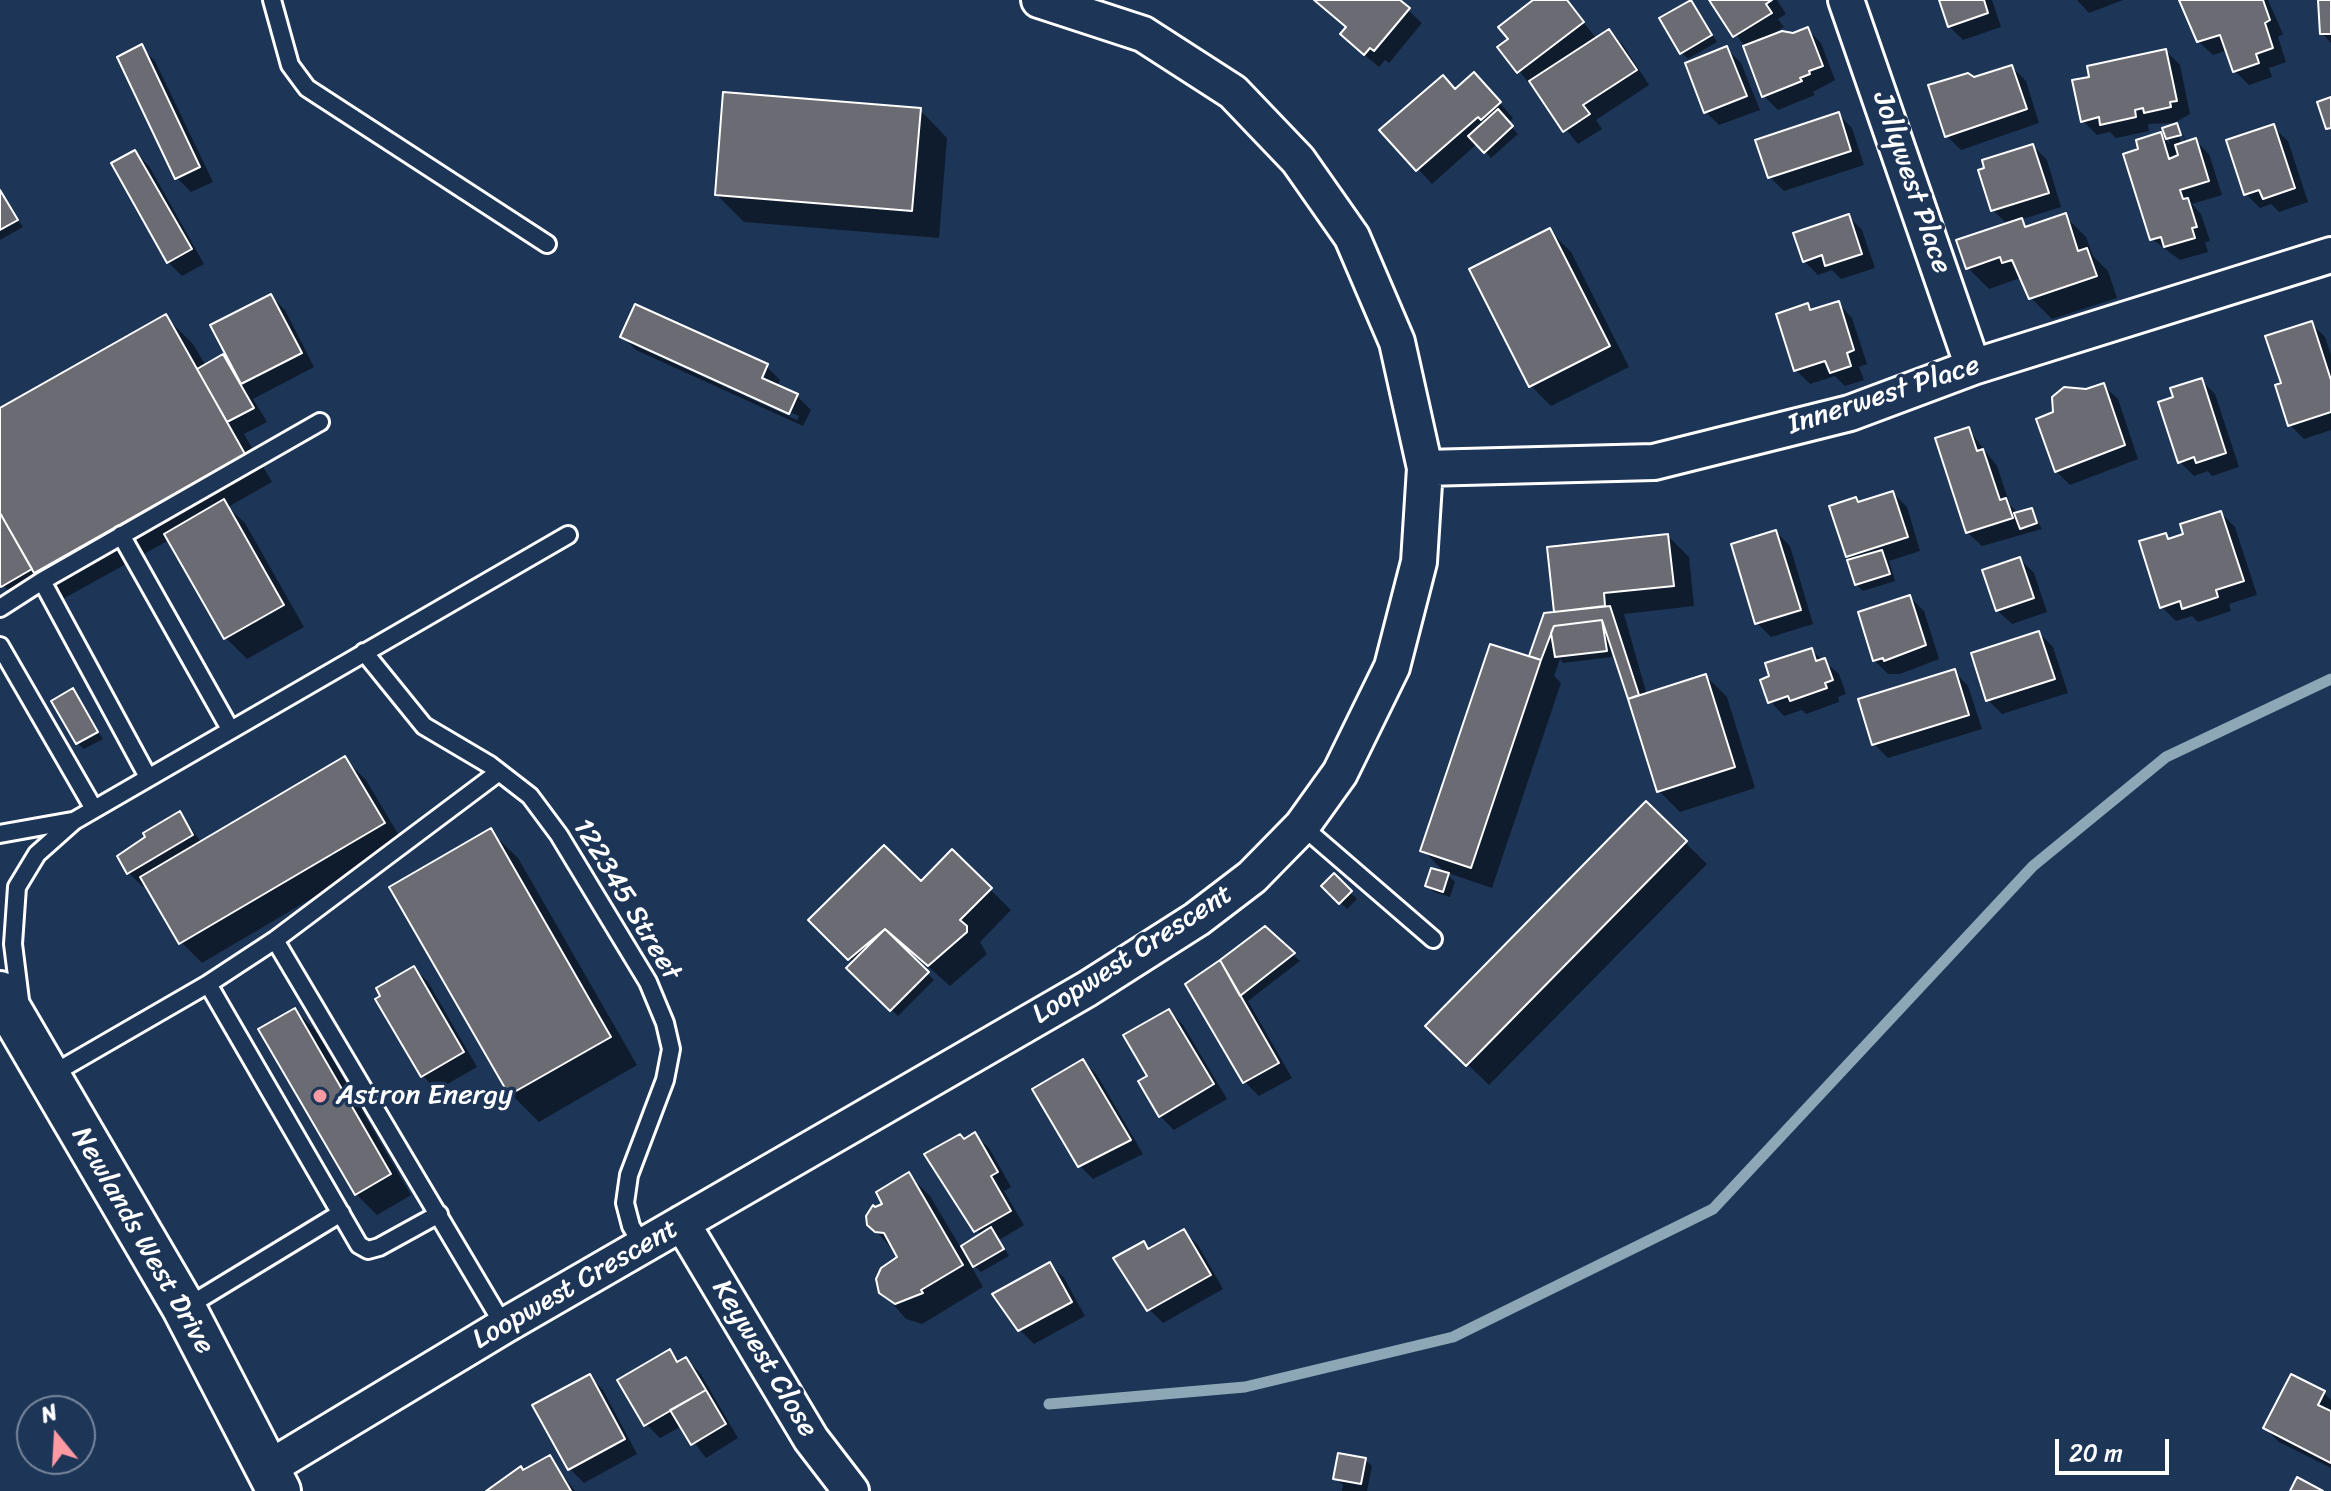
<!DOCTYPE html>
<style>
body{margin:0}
#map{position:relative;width:2331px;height:1491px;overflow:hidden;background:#1d3557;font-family:Sriracha,sans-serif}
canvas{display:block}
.north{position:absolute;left:16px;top:1395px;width:80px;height:80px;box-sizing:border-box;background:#1d3557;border:2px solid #77869a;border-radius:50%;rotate:342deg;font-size:22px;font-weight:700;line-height:32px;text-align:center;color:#fff}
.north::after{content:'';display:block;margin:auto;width:28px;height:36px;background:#ff9aa2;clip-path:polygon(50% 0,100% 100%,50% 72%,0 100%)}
.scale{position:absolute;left:2055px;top:1439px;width:114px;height:36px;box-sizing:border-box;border:4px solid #fff;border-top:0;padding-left:10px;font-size:24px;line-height:28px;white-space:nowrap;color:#fff;-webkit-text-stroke:6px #1d3557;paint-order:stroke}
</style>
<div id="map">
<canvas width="2331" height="1491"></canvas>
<div class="north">N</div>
<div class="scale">20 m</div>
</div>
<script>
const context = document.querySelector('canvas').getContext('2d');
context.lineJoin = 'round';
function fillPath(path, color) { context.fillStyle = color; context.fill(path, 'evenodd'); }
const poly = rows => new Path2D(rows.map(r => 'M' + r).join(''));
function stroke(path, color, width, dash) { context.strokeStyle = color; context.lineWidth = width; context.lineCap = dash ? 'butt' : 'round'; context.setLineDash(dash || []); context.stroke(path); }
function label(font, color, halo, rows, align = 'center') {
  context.font = font + ' Sriracha,sans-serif'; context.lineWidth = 7; context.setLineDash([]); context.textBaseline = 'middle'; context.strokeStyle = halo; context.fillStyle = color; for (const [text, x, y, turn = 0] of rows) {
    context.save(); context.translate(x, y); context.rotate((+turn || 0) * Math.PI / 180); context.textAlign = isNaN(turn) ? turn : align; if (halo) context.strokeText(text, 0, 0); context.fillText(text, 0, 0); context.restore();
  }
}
const shadow = poly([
 [1315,0,1397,0,1422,23,1389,63,1385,60,1379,67,1356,48,1347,28],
 [1537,0,1565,0,1597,39,1609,31,1623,45,1649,85,1596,120,1602,129,1578,144,1500,47,1510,39],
 [1711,0,1777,0,1786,14,1778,19,1784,27,1771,35,1793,35,1807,29,1821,43,1835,80,1813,92,1815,95,1778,110,1764,96,1746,48],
 [1941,0,1992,0,2001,27,1963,40,1949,26],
 [2077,0,2123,0,2089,13],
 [2181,0,2268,0,2283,34,2278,37,2286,62,2269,68,2272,77,2249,85,2235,71,2228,50,2213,55,2198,41],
 [2320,0,2331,0,2331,43,2322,33],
 [1690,2,1717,42,1688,59,1681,52],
 [141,47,155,61,213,182,191,192,177,178,119,57],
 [1727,49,1741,63,1760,110,1719,125,1705,111],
 [2166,51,2180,65,2190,114,2174,123,2181,130,2177,130,2182,145,2186,144,2181,130,2187,143,2195,140,2209,154,2222,195,2192,204,2201,214,2210,241,2205,242,2208,252,2180,260,2152,239,2141,150,2160,134,2170,144,2164,129,2173,126,2172,123,2148,124,2149,131,2116,138,2110,132,2097,135,2083,121,2091,78],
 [2012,67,2026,81,2039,123,1961,150,1947,136,1970,78],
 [1488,89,1513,118,1508,123,1518,134,1491,158,1478,143,1432,184,1382,130,1456,91],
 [920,110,947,138,939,238,744,222,717,195],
 [1838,114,1852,128,1864,165,1784,191,1770,177],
 [2273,127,2288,141,2308,202,2279,212,2271,204,2260,208,2246,194],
 [2033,146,2047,160,2061,207,2020,220,2028,228,2065,216,2086,237,2093,256,2108,271,2117,298,2052,319,2031,298,2020,278,1989,289,1968,268,2008,225,1993,210,1987,169],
 [135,152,149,166,204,264,182,276,168,262],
 [0,193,23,227,0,240],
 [1848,216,1862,230,1875,268,1841,279,1832,270,1818,275,1804,261],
 [1550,231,1571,252,1629,367,1551,406,1530,385],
 [271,296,285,310,314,367,253,399,267,422,244,434,272,482,228,507,245,523,304,627,247,659,226,638,169,540,63,599,46,582,16,599,0,581,0,410,166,317,193,344,206,366,223,357,234,367],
 [1838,303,1852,318,1867,364,1859,367,1864,380,1845,386,1835,376,1810,384,1796,370,1807,305,1813,311],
 [2311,323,2325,337,2331,355,2331,430,2304,439,2290,425,2283,384],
 [622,336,766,366,780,380,777,387,797,396,811,410,803,426,636,350],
 [636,342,799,416,797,420,636,346],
 [2201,380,2215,394,2239,467,2212,476,2208,471,2194,476,2180,462,2176,398],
 [2103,385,2118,399,2138,459,2070,485,2056,471,2055,413,2086,391],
 [1969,430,1997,466,2010,505,2019,514,2031,510,2042,529,1982,546,1967,532],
 [1893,493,1907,507,1920,551,1889,561,1895,581,1863,591,1856,584,1852,561,1847,556,1856,500,1860,504],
 [2221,513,2235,527,2257,595,2229,604,2231,611,2198,622,2192,616,2176,621,2162,607,2166,535,2171,540,2185,535],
 [1776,532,1790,546,1813,624,1771,637,1757,623],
 [1668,536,1689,557,1694,606,1624,614,1647,695,1706,676,1727,697,1755,788,1680,812,1659,791,1613,646,1612,657,1563,663,1560,659,1554,676,1561,683,1492,888,1445,872,1455,882,1450,897,1434,892,1427,886,1447,875,1423,850,1536,661,1531,656,1556,611],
 [2020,559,2034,573,2047,612,2012,624,1997,610],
 [1910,597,1924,611,1939,659,1900,674,1888,674,1874,660],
 [2039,633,2053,647,2068,693,2002,714,1988,700],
 [1811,650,1839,674,1846,694,1838,697,1839,702,1806,714,1802,710,1784,716,1770,701],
 [1954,671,1968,686,1982,729,1888,758,1874,744],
 [72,690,103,739,84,749,77,743],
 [345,759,366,780,404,844,202,963,181,942,147,884,143,887,129,873,180,814,202,843],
 [1646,804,1707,864,1489,1085,1428,1026],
 [490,831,518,858,637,1065,539,1122,511,1094,392,887],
 [952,852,1011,910,980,942,987,954,950,986,904,945,902,948,934,980,898,1016,849,968,854,963,811,920,921,884],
 [1334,876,1357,899,1347,909,1324,886],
 [1264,929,1300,961,1248,1001,1292,1078,1259,1096,1245,1082,1188,984],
 [414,968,428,982,477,1067,437,1090,423,1076],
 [295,1010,316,1031,411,1195,377,1215,356,1194],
 [1169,1011,1183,1025,1227,1099,1174,1130,1160,1116],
 [1083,1061,1097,1075,1143,1154,1093,1179,1079,1165],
 [975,1135,989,1148,1011,1187,1004,1191,1024,1225,999,1240,1009,1256,981,1272,968,1260,983,1287,922,1324,906,1319,878,1287,900,1258,876,1231,885,1205,909,1175,930,1196,961,1248,981,1236,927,1155],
 [1184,1231,1198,1245,1223,1289,1163,1323,1149,1309,1143,1244,1150,1250],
 [1050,1264,1064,1278,1085,1316,1034,1344,1020,1330],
 [670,1352,680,1362,686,1359,700,1373,738,1438,706,1458,682,1426,660,1438,646,1424],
 [589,1376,603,1390,637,1454,584,1483,570,1469],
 [2324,1393,2331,1400,2331,1468,2279,1442,2265,1428],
 [549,1457,575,1491,486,1491,524,1472],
 [1365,1460,1372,1466,1367,1491,1342,1491,1343,1485,1335,1478]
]);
const stream = poly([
 [1049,1404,1245,1387,1453,1337,1713,1209,2033,866,2166,757,2331,679]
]);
const building = poly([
 [1314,0,1400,0,1410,8,1374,51,1370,48,1364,55,1340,34,1346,27,1314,0],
 [1533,0,1567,0,1584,22,1517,73,1497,47,1508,39,1498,27,1533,0],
 [1691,0,1712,35,1680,54,1659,18,1691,0],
 [1709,0,1772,0,1766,4,1772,13,1733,37,1709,0],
 [1939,0,1984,0,1988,13,1948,27,1939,0],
 [2179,0,2263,0,2270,20,2265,23,2273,48,2256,54,2259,63,2233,72,2220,35,2197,42,2179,0],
 [2318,0,2331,0,2331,34,2320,34,2318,0],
 [1808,27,1823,66,1809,71,1810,74,1800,78,1802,81,1762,97,1743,46,1782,31,1793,33,1808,27],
 [1609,29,1637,70,1583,105,1590,114,1563,132,1529,81,1609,29],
 [142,44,200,167,175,179,117,57,142,44],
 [1727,46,1747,96,1704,113,1685,63,1727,46],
 [2166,49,2177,101,2170,102,2171,107,2144,113,2143,108,2135,110,2136,117,2100,125,2099,117,2081,122,2072,80,2089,77,2087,66,2166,49],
 [2012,65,2027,109,1945,137,1928,85,1968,73,1974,77,2012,65],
 [1474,72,1501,102,1481,120,1478,117,1416,171,1379,130,1443,75,1455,89,1474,72],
 [723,92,921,108,912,211,715,195,723,92],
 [2331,97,2331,128,2326,129,2317,102,2331,97],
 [1498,109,1513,126,1484,153,1468,136,1498,109],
 [1839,112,1851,151,1768,178,1755,140,1839,112],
 [2177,123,2181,135,2166,139,2162,128,2177,123],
 [2274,124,2295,188,2263,199,2259,190,2244,195,2226,140,2274,124],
 [2161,132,2169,159,2178,155,2175,145,2196,138,2209,181,2180,190,2183,199,2188,198,2197,227,2192,228,2195,238,2164,247,2161,237,2150,240,2123,154,2138,149,2136,140,2161,132],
 [2033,144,2049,193,1991,211,1978,170,1984,168,1982,160,2033,144],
 [135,150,192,249,167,263,111,163,135,150],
 [0,190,18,220,0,230,0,190],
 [2066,213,2078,251,2087,248,2097,276,2029,299,2012,260,2002,263,2000,257,1966,269,1956,240,2022,218,2025,227,2066,213],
 [1849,214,1862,254,1825,266,1822,255,1803,262,1793,233,1849,214],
 [1550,228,1610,346,1529,387,1469,269,1550,228],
 [271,294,302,353,241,384,210,325,271,294],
 [1839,301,1854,350,1847,353,1851,366,1830,373,1825,361,1794,371,1776,314,1808,303,1810,310,1839,301],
 [635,304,768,364,762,378,798,394,789,414,620,337,635,304],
 [166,314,245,454,34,573,0,513,0,408,166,314],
 [2312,321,2331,380,2331,412,2288,426,2275,385,2281,383,2265,336,2312,321],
 [223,354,254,408,227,422,197,369,223,354],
 [2202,378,2226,453,2196,463,2194,457,2178,463,2158,402,2173,397,2170,388,2202,378],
 [2104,383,2125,445,2055,472,2036,419,2053,412,2052,397,2064,387,2086,389,2104,383],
 [1969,427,1977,451,1983,449,2000,500,2006,498,2013,518,1966,533,1935,438,1969,427],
 [1893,491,1908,537,1846,557,1829,506,1856,497,1858,502,1893,491],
 [224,499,284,605,224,639,164,534,224,499],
 [2032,508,2037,523,2020,529,2014,513,2032,508],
 [2221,511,2244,581,2216,590,2218,597,2182,609,2180,601,2160,608,2139,541,2166,533,2168,539,2183,534,2180,524,2221,511],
 [0,513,32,569,1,587,0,585,0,513],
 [1776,530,1801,610,1755,624,1731,544,1776,530],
 [1668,534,1674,586,1604,593,1605,606,1554,612,1547,547,1668,534],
 [1882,550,1890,574,1855,585,1847,560,1882,550],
 [2020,557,2034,598,1996,611,1982,570,2020,557],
 [1910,595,1926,645,1884,661,1883,658,1873,661,1858,612,1910,595],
 [1610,606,1639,695,1628,699,1602,620,1554,626,1541,660,1529,656,1544,613,1610,606],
 [1602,620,1607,651,1555,657,1551,633,1554,626,1602,620],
 [2039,631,2055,679,1986,701,1971,653,2039,631],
 [1490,644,1541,660,1471,868,1420,851,1490,644],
 [1812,648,1816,661,1825,658,1833,680,1825,683,1827,688,1790,701,1788,696,1768,703,1760,680,1769,676,1765,663,1812,648],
 [1955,669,1969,715,1872,745,1858,699,1955,669],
 [1706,674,1735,767,1657,792,1628,699,1706,674],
 [73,688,98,732,76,744,51,701,73,688],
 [345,756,385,823,179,944,140,877,345,756],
 [1646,801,1687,841,1466,1066,1425,1026,1646,801],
 [180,811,193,835,127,874,117,856,145,837,143,833,180,811],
 [491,828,611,1037,509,1095,389,887,491,828],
 [884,845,921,881,952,849,992,888,960,920,967,926,967,932,928,966,885,929,848,960,808,920,884,845],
 [1431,868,1449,873,1443,892,1425,886,1431,868],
 [1334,873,1352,891,1339,904,1321,886,1334,873],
 [1265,926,1295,953,1240,996,1220,960,1265,926],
 [885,929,929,972,890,1011,846,968,885,929],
 [1220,960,1279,1063,1243,1083,1185,984,1220,960],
 [414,966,464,1052,421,1077,375,999,380,996,376,988,414,966],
 [295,1008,391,1174,355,1195,258,1029,295,1008],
 [1169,1009,1214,1084,1159,1117,1138,1081,1147,1076,1123,1035,1169,1009],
 [1083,1059,1131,1140,1078,1167,1032,1089,1083,1059],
 [975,1132,998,1172,991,1176,1011,1211,974,1232,924,1154,960,1134,964,1139,975,1132],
 [909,1172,963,1265,921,1290,923,1293,895,1304,879,1293,876,1279,881,1268,897,1257,884,1233,875,1232,867,1225,866,1216,873,1205,875,1207,882,1204,876,1192,909,1172],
 [991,1227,1004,1249,973,1267,961,1246,991,1227],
 [1184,1229,1211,1275,1147,1311,1113,1258,1144,1241,1148,1249,1184,1229],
 [1050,1262,1072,1302,1018,1331,992,1294,1050,1262],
 [670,1349,677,1362,686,1357,706,1390,644,1426,617,1380,670,1349],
 [590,1374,625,1439,568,1470,532,1405,590,1374],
 [2291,1374,2325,1391,2318,1405,2331,1411,2331,1463,2263,1428,2291,1374],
 [706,1390,726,1424,691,1445,670,1410,706,1390],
 [1338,1453,1366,1458,1361,1484,1333,1479,1338,1453],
 [550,1455,571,1491,486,1491,521,1466,523,1470,550,1455],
 [2297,1477,2323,1491,2290,1491,2297,1477]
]);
const service = poly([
 [272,0,290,65,307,88,547,244],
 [121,535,230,729],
 [0,608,42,581],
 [0,646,94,809],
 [364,652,424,726,490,765,530,796,559,835,648,982,665,1023,671,1049,665,1080,629,1175,625,1203,631,1226,643,1246],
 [148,777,42,581,320,422],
 [1302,826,1433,939],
 [0,834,72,821],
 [275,940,499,772],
 [208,984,275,940,504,1326],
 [20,1000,13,944,17,887,37,854,74,821,568,535],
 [49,1076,208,984,359,1245,368,1250,379,1247,439,1214],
 [185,1308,341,1213]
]);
const minor = poly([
 [1846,0,1973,367],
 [1425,468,1654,462,1850,413,1973,367,2331,255],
 [682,1223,811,1439,851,1491],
 [267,1469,504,1326,1087,989,1197,919,1252,877,1302,826,1340,773,1392,667,1419,562,1425,468,1397,342,1352,237,1298,160,1233,92,1143,34,1039,0]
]);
const tertiary = poly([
 [0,993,184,1308,279,1491]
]);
const markers = [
 [320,1096,8,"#ff9aa2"]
];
const streetNames = [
 ["Jollywest Place",1911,183,71],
 ["Innerwest Place",1884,396,-18],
 ["122345 Street",626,900,59],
 ["Loopwest Crescent",1133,955,-33],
 ["Newlands West Drive",142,1241,60],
 ["Loopwest Crescent",576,1285,-30],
 ["Keywest Close",764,1359,59]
];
const poiNames = [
 ["Astron Energy",336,1096]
];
fillPath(shadow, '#0007');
stroke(stream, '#8da7b7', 11);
fillPath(building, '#6a6b73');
stroke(building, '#fff', 2);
stroke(service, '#fff', 22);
stroke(minor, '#fff', 40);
stroke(tertiary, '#fff', 48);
stroke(service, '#1d3557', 16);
stroke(minor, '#1d3557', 34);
stroke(tertiary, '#1d3557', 42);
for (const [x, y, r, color] of markers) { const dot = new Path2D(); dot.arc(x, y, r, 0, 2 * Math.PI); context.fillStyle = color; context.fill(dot); stroke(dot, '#1d3557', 3); }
label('28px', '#fff', '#1d3557', streetNames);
label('28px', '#fff', '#1d3557', poiNames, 'left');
</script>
